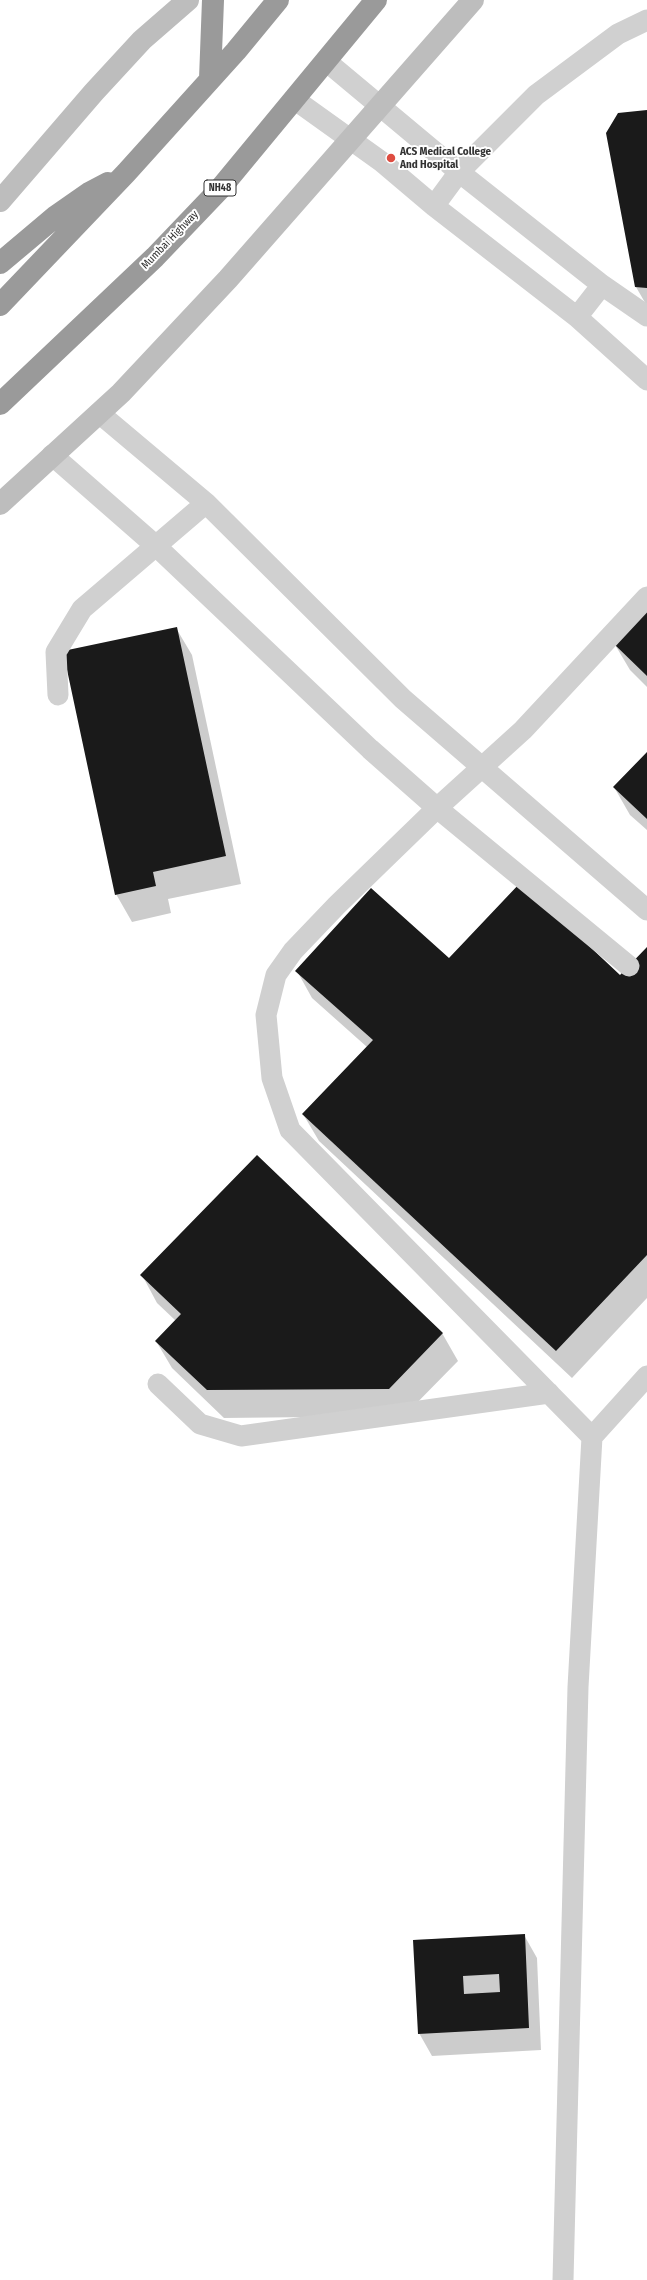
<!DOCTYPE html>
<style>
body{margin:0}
canvas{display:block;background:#fff}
</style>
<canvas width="647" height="2280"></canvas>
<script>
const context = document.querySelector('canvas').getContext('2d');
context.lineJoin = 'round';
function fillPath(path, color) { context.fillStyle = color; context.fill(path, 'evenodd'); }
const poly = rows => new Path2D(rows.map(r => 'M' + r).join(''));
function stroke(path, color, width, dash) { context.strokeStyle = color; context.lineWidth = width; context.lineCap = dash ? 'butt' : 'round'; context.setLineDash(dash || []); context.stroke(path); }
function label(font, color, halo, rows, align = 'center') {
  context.font = font + ' "Fira Sans Condensed",sans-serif'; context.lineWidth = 4; context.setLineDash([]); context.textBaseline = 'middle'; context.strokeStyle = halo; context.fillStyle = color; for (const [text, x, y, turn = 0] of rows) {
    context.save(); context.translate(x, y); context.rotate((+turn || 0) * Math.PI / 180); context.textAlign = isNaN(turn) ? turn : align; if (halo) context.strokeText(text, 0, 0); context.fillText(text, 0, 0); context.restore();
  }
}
const shadow = poly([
 [647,111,647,306,636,287],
 [647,610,647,687,630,670,614,643],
 [176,628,192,655,241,884,168,899,171,913,132,922,116,894],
 [647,753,647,830,630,815,614,787],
 [647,948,647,1298,572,1378,319,1141,303,1114,367,1047,312,998,297,971,449,960,620,976],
 [142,1275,442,1333,458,1361,404,1416,224,1418,172,1368,156,1341,176,1321,157,1303],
 [524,1935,537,1958,541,2050,432,2056,419,2033,414,1940]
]);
const building = poly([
 [647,110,647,288,635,287,606,133,618,113],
 [647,609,647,676,613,643],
 [177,627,226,856,153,872,156,886,115,895,63,651],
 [647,752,647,819,613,787],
 [521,882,620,975,647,947,647,1255,556,1351,302,1114,373,1040,295,971,371,888,449,958],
 [257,1155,443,1333,389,1389,207,1390,155,1341,181,1314,140,1275],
 [525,1934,529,2028,418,2034,413,1940],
 [499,1974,500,1992,464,1994,463,1976]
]);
const lane = poly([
 [326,61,459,172,602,285,577,317],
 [294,99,382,162,434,206,577,317,647,380],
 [434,206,459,172,536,95,618,34,647,20],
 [602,285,647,316],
 [99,413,206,503,403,699,647,910],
 [52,455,156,546,370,749,437,808,629,966],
 [58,695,56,652,82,609,206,503],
 [158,1384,200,1424,241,1436,549,1393],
 [592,1437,290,1130,272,1078,266,1015,276,975,293,951,337,905,437,808,523,730,647,597],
 [563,2280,578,1687,592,1437,647,1376]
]);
const secondary = poly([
 [0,201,94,92,142,40,188,0],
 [0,504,121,393,228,279,473,0]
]);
const highway = poly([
 [210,79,213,0],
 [0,263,56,216,89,193,108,183],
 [0,305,126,173,236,51,278,0],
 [0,404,155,257,219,190,376,0]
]);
const markers = [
 [391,158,5,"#de4d41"]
];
const shields = [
 [220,188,32]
];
const shieldNames = [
 ["NH48",220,188]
];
const poiNames = [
 ["ACS Medical College",400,152],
 ["And Hospital",400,165]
];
const streetNames = [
 ["Mumbai Highway",170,240,-46]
];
fillPath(shadow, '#0003');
fillPath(building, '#1a1a1a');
stroke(lane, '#d0d0d0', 21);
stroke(secondary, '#bdbdbd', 22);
stroke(highway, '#9a9a9a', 22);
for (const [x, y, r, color] of markers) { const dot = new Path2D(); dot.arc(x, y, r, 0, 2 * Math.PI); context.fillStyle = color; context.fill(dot); stroke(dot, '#fff', 1.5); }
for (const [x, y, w] of shields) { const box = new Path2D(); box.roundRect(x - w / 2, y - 8, w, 16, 3); context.fillStyle = '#fff'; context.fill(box); stroke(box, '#333', 1); }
label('bold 10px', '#333', null, shieldNames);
label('bold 11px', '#333', '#fff', poiNames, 'left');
label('11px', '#333', '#fff', streetNames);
</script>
